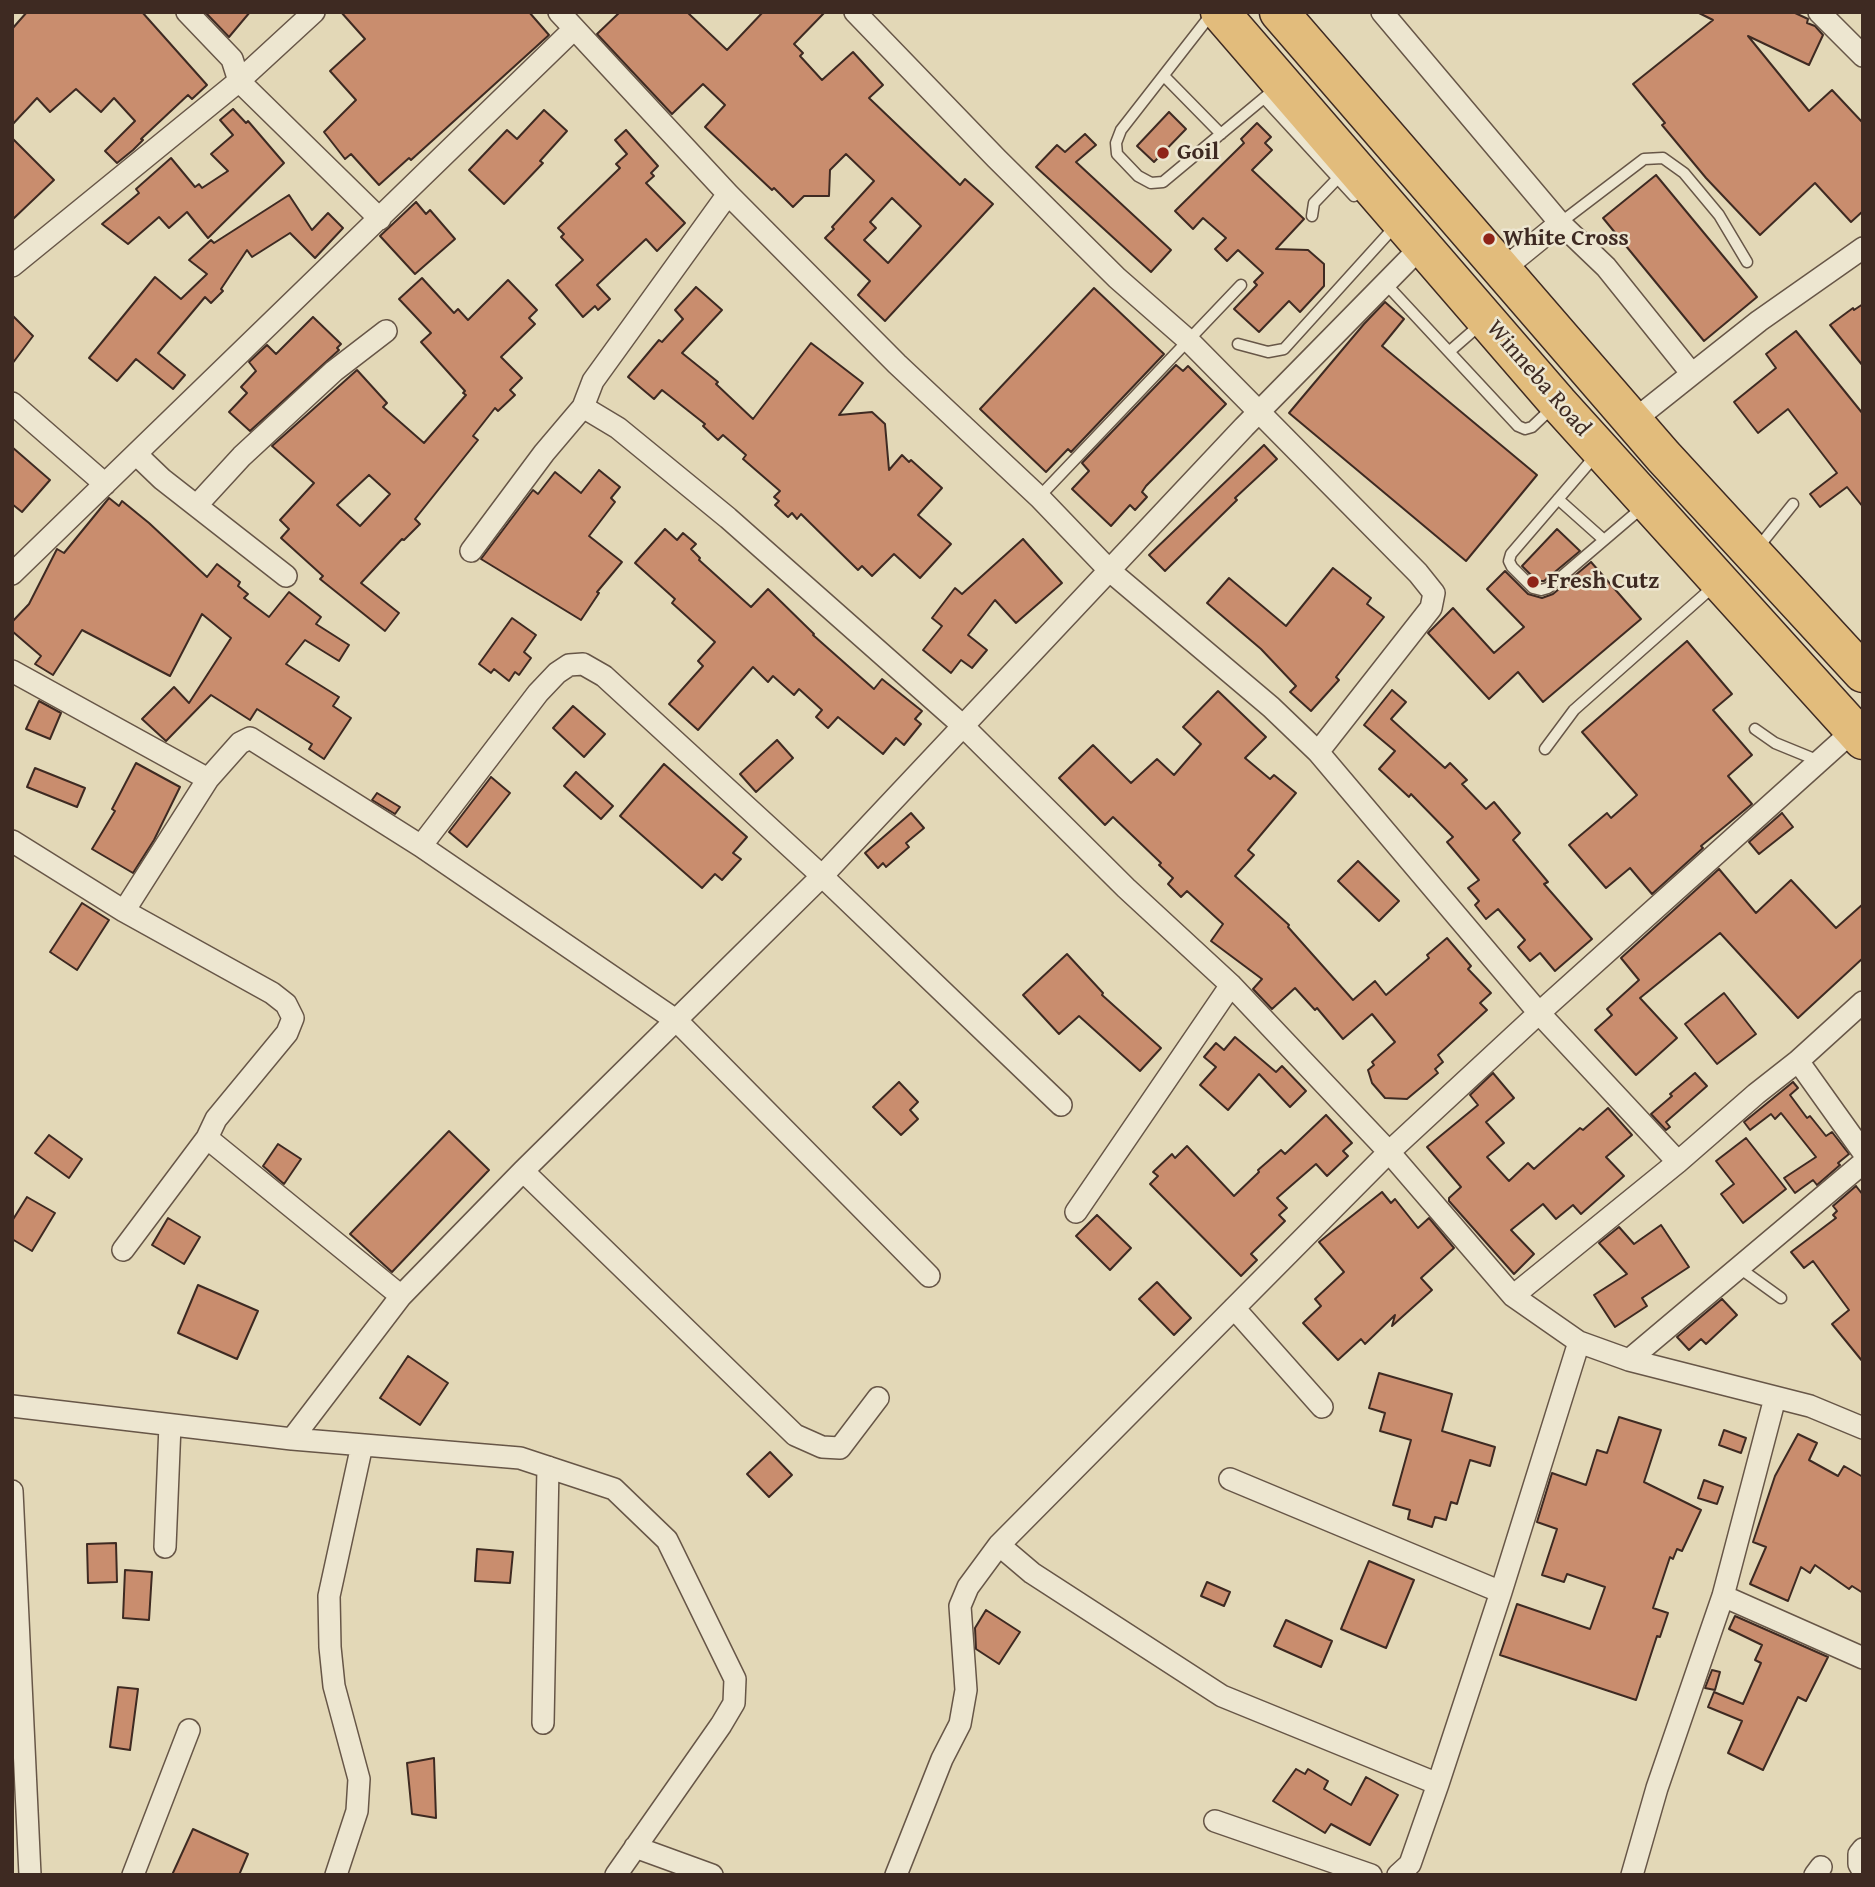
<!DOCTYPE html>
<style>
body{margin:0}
#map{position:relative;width:1875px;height:1887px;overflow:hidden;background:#e3d8b7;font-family:"Gentium Book Plus",serif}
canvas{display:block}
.frame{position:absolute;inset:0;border:14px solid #3e2a22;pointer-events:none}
</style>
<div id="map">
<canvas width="1875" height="1887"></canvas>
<div class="frame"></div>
</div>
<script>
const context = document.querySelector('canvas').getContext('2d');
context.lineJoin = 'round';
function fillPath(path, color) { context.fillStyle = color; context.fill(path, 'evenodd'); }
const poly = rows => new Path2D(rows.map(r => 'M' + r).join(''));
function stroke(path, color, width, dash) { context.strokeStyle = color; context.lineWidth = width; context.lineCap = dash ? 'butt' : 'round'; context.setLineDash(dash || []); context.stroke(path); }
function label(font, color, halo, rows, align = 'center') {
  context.font = font + ' "Gentium Book Plus",serif'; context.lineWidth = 5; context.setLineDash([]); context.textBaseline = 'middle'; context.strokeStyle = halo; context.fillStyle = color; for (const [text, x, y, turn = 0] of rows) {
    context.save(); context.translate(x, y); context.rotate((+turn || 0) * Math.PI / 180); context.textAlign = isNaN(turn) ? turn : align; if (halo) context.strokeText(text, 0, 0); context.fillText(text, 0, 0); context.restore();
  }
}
const building = poly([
 [27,12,142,12,207,85,192,99,188,95,141,139,143,140,133,150,117,163,105,151,135,121,114,98,101,112,76,89,50,112,37,98,12,125,12,29,27,12],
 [205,12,250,12,229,37,205,12],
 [341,12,529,12,549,35,411,160,409,158,379,185,351,154,345,159,324,132,356,100,330,71,365,39,341,12],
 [620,12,687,12,727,50,763,12,825,12,794,44,803,53,800,56,822,80,853,52,883,85,869,98,960,185,965,179,993,204,885,321,858,295,870,281,825,238,834,229,832,227,874,181,846,154,830,170,829,196,804,196,793,207,774,188,772,190,705,127,725,105,703,84,672,114,597,34,620,12],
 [892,198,921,226,888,263,864,240,876,228,870,222,892,198],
 [1697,12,1793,12,1808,19,1807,23,1815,26,1823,35,1809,65,1748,36,1809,111,1832,90,1863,123,1863,211,1851,222,1815,183,1760,235,1706,178,1662,125,1665,123,1633,84,1713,20,1697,12],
 [233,109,246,123,248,121,284,163,208,238,187,212,169,228,159,217,128,244,102,224,139,193,136,189,171,158,195,187,199,184,202,188,228,171,211,154,233,135,220,120,233,109],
 [544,110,567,131,540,161,543,163,504,204,469,170,507,130,517,139,544,110],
 [1169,112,1186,129,1154,162,1137,146,1169,112],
 [1257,123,1271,137,1265,143,1272,150,1252,170,1304,219,1276,249,1308,250,1324,264,1324,286,1300,312,1289,301,1259,332,1234,309,1257,285,1254,282,1263,273,1238,250,1227,261,1215,249,1226,238,1203,218,1193,229,1175,211,1244,143,1241,139,1257,123],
 [626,130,658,166,651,173,654,176,646,183,685,223,657,251,646,239,597,285,610,299,598,310,595,306,583,317,556,285,583,260,561,237,564,234,558,228,620,168,616,164,627,154,615,140,626,130],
 [1085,134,1096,145,1076,162,1171,250,1151,272,1036,167,1057,145,1065,152,1085,134],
 [12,138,54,180,12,220,12,138],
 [1656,175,1757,297,1704,341,1603,218,1656,175],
 [289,195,312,230,328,213,343,228,315,258,290,233,252,257,247,250,221,289,223,291,211,303,205,297,158,353,185,375,173,389,136,359,117,381,89,358,155,277,181,299,207,274,189,260,211,240,214,243,289,195],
 [416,202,426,214,430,210,455,239,415,274,380,236,416,202],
 [422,278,454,313,458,309,468,320,508,280,537,310,529,318,535,324,501,357,522,378,510,390,515,395,498,411,495,408,473,436,478,440,415,519,420,524,404,540,402,539,361,583,399,613,385,631,320,579,323,576,281,538,289,529,280,520,314,483,272,446,357,370,387,403,383,407,424,443,466,395,463,393,465,391,421,342,431,333,399,299,422,278],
 [369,475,390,494,360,526,337,505,369,475],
 [696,287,722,310,682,353,718,382,716,384,753,419,811,343,863,383,839,415,872,412,885,424,889,470,902,455,909,462,911,460,942,488,918,515,951,544,920,578,894,554,872,576,862,566,858,570,801,514,797,519,792,513,788,517,775,505,779,501,774,497,780,491,743,459,746,455,723,435,718,440,703,426,705,424,662,390,654,399,628,377,659,340,662,342,683,319,675,310,696,287],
 [1094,288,1164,354,1071,452,1068,449,1046,472,980,409,1094,288],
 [1385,302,1404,319,1382,346,1537,475,1466,561,1289,413,1364,324,1385,302],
 [1863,304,1863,366,1830,325,1853,308,1854,310,1863,304],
 [12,315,33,336,12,364,12,315],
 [313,317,341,344,337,348,339,350,250,431,229,412,247,393,241,387,256,371,249,362,267,345,276,354,313,317],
 [1796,331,1863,414,1863,507,1847,487,1820,507,1810,494,1837,473,1788,409,1758,433,1734,402,1776,368,1766,354,1796,331],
 [1176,365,1183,371,1188,366,1226,404,1146,486,1142,492,1147,497,1135,510,1130,505,1111,526,1072,489,1089,471,1082,463,1176,365],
 [1264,445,1277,459,1235,498,1237,500,1165,571,1149,555,1264,445],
 [12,447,50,480,22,512,12,504,12,447],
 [599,470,620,487,611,498,615,502,589,536,622,562,597,592,599,593,581,620,481,559,533,490,538,494,555,472,581,493,599,470],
 [109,498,119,506,122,501,149,523,207,577,217,564,240,582,238,586,248,594,244,598,269,617,289,592,321,617,316,624,349,645,339,661,305,640,286,664,339,697,333,706,351,718,324,759,309,749,312,744,257,709,250,720,211,695,166,741,142,719,174,687,189,703,231,638,202,614,170,676,82,630,53,675,35,664,41,656,12,631,12,622,29,604,57,549,64,553,109,498],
 [665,529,677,540,683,533,696,544,691,549,700,558,699,560,751,607,768,589,814,634,813,635,874,689,882,679,922,711,915,719,921,724,904,745,896,738,883,754,838,717,828,728,816,717,822,710,799,689,794,695,773,676,768,682,753,667,698,730,669,704,703,666,698,661,715,642,672,603,675,599,635,563,665,529],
 [1557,529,1580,551,1544,581,1537,581,1522,566,1557,529],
 [1023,539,1062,583,1016,623,995,600,968,635,987,650,972,668,961,660,951,673,923,650,942,626,932,618,955,588,962,594,1023,539],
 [1591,562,1641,619,1543,702,1518,672,1489,699,1428,633,1453,608,1494,653,1524,627,1487,589,1505,571,1528,594,1542,598,1553,594,1591,562],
 [1333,568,1371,598,1367,604,1384,617,1336,677,1339,680,1311,711,1290,692,1296,686,1261,649,1207,603,1229,578,1286,626,1333,568],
 [512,618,536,635,524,652,531,658,519,675,515,672,509,681,494,669,491,673,479,664,512,618],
 [1687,641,1732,694,1713,710,1752,755,1728,776,1752,804,1701,846,1703,848,1652,894,1630,868,1606,888,1569,845,1607,813,1611,818,1637,795,1582,732,1687,641],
 [1392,690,1406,702,1391,719,1445,768,1450,763,1467,780,1462,784,1486,809,1494,802,1520,833,1513,840,1548,882,1544,884,1592,939,1555,971,1540,953,1530,961,1518,947,1525,940,1498,909,1486,919,1475,905,1479,901,1468,888,1479,880,1447,842,1453,837,1411,794,1409,797,1379,769,1395,751,1364,725,1392,690],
 [1218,691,1266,737,1245,758,1270,779,1274,775,1296,793,1248,850,1254,855,1235,876,1289,925,1288,927,1353,1000,1375,981,1386,995,1429,958,1427,955,1447,938,1471,966,1468,969,1491,993,1480,1003,1487,1010,1438,1055,1443,1062,1435,1069,1438,1073,1407,1099,1385,1098,1372,1083,1368,1070,1374,1065,1372,1062,1395,1042,1372,1014,1343,1039,1317,1008,1315,1010,1295,988,1272,1009,1253,989,1262,979,1211,941,1223,924,1187,891,1181,897,1168,884,1173,878,1159,865,1161,863,1113,817,1105,825,1059,778,1093,745,1131,783,1157,759,1174,775,1201,744,1183,727,1218,691],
 [39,701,61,713,50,739,26,729,39,701],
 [573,706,605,734,584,757,553,728,573,706],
 [777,740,793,758,756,792,740,774,777,740],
 [136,763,180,787,154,840,133,873,92,849,115,811,112,809,136,763],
 [664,764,747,837,733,853,741,859,722,880,715,874,702,888,620,816,664,764],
 [35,768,85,788,77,807,27,787,35,768],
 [576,772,613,806,601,819,564,786,576,772],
 [491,777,510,793,467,847,449,832,491,777],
 [377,793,400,807,395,814,372,800,377,793],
 [911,813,924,828,906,843,909,847,886,867,883,863,878,868,865,853,911,813],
 [1782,813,1793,827,1759,854,1749,842,1782,813],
 [1358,861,1399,901,1379,921,1338,881,1358,861],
 [1719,869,1756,913,1791,880,1836,928,1863,904,1863,958,1798,1018,1720,933,1640,998,1677,1038,1636,1075,1595,1030,1612,1015,1607,1009,1639,980,1621,958,1719,869],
 [82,903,109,920,77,970,50,952,82,903],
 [1067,954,1103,993,1102,995,1161,1048,1140,1071,1079,1016,1059,1034,1023,995,1067,954],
 [1724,993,1756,1034,1717,1064,1685,1024,1724,993],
 [1235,1037,1276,1072,1282,1066,1306,1091,1290,1107,1259,1074,1228,1110,1200,1085,1216,1067,1204,1057,1216,1043,1224,1050,1235,1037],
 [1493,1073,1514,1098,1486,1122,1504,1143,1487,1157,1509,1181,1528,1163,1534,1169,1580,1128,1583,1130,1608,1108,1632,1135,1606,1157,1624,1176,1581,1214,1573,1205,1556,1219,1543,1204,1511,1230,1534,1254,1514,1274,1449,1201,1449,1198,1461,1187,1427,1147,1478,1105,1470,1095,1493,1073],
 [1695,1073,1707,1086,1666,1122,1670,1127,1666,1130,1651,1114,1672,1096,1670,1094,1695,1073],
 [899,1082,918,1102,910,1110,918,1119,901,1135,873,1107,899,1082],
 [1793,1082,1798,1088,1790,1095,1807,1118,1810,1116,1826,1136,1832,1132,1849,1154,1838,1163,1840,1165,1817,1185,1813,1180,1795,1193,1784,1178,1816,1157,1781,1113,1775,1119,1771,1114,1750,1130,1744,1122,1793,1082],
 [1326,1115,1352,1143,1343,1151,1348,1156,1327,1176,1316,1164,1277,1198,1287,1208,1279,1215,1285,1221,1251,1254,1257,1260,1241,1276,1150,1184,1158,1176,1153,1172,1172,1154,1175,1158,1187,1146,1234,1196,1259,1172,1258,1170,1281,1150,1285,1154,1326,1115],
 [449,1131,489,1170,392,1272,350,1234,449,1131],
 [49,1135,82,1159,69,1178,35,1153,49,1135],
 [1746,1138,1786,1189,1743,1223,1721,1194,1734,1184,1716,1161,1746,1138],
 [278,1144,301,1159,284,1184,263,1166,278,1144],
 [1856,1186,1863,1195,1863,1362,1832,1324,1849,1310,1813,1261,1804,1268,1791,1252,1836,1218,1833,1215,1837,1211,1833,1206,1856,1186],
 [1382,1192,1391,1203,1395,1199,1418,1228,1429,1218,1454,1248,1421,1278,1432,1290,1392,1326,1395,1315,1365,1344,1361,1339,1338,1360,1303,1323,1321,1306,1315,1299,1344,1272,1319,1242,1382,1192],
 [27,1197,55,1213,32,1251,12,1239,12,1221,27,1197],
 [1097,1215,1131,1248,1110,1270,1076,1236,1097,1215],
 [168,1218,200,1237,184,1264,152,1245,168,1218],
 [1661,1225,1689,1267,1642,1298,1647,1306,1615,1327,1594,1295,1627,1274,1599,1243,1619,1227,1634,1244,1661,1225],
 [1157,1282,1191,1318,1174,1335,1139,1299,1157,1282],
 [198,1285,258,1311,237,1359,178,1333,198,1285],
 [1722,1299,1737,1315,1706,1344,1701,1339,1689,1350,1677,1337,1722,1299],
 [408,1356,448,1383,420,1425,380,1398,408,1356],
 [1379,1373,1452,1394,1442,1431,1495,1447,1490,1466,1470,1460,1457,1504,1451,1502,1446,1520,1435,1517,1432,1527,1408,1519,1410,1510,1393,1505,1411,1440,1380,1431,1385,1413,1369,1408,1379,1373],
 [1619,1417,1661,1430,1644,1482,1701,1510,1682,1551,1677,1549,1673,1559,1670,1557,1653,1608,1668,1613,1660,1637,1657,1636,1636,1700,1500,1655,1517,1604,1590,1629,1605,1587,1567,1574,1564,1582,1542,1575,1557,1529,1537,1522,1552,1473,1586,1485,1597,1450,1607,1453,1619,1417],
 [1724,1430,1746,1438,1741,1453,1719,1445,1724,1430],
 [1798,1434,1817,1443,1809,1460,1838,1476,1844,1466,1863,1477,1863,1593,1852,1586,1849,1589,1815,1565,1810,1573,1801,1567,1788,1601,1750,1584,1766,1547,1753,1542,1775,1476,1798,1434],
 [770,1452,792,1475,769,1497,747,1474,770,1452],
 [1704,1480,1723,1487,1717,1504,1698,1498,1704,1480],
 [116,1543,117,1582,88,1583,87,1544,116,1543],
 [477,1549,513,1552,510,1583,475,1581,477,1549],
 [1369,1561,1414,1580,1386,1648,1341,1629,1369,1561],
 [125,1570,152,1572,149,1620,123,1618,125,1570],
 [1207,1582,1230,1592,1224,1606,1201,1596,1207,1582],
 [986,1610,1020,1632,999,1664,976,1649,975,1628,986,1610],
 [1735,1616,1828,1657,1806,1701,1798,1697,1763,1770,1728,1753,1742,1721,1708,1707,1714,1692,1743,1704,1761,1663,1755,1660,1762,1645,1729,1629,1735,1616],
 [1286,1620,1332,1641,1321,1667,1274,1646,1286,1620],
 [1712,1670,1720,1672,1715,1690,1705,1688,1712,1670],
 [118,1687,138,1689,130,1750,110,1747,118,1687],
 [434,1758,436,1818,412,1814,407,1763,434,1758],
 [1296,1769,1305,1774,1308,1769,1328,1781,1324,1789,1351,1805,1366,1777,1398,1795,1370,1845,1331,1824,1325,1833,1273,1801,1296,1769],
 [193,1829,248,1854,239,1875,172,1875,193,1829]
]);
const lane = poly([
 [1213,12,1121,130,1116,143,1117,154,1138,176,1151,183,1163,182,1276,88],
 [1164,76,1221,134],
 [1264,98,1354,196],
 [1312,216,1314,203,1338,178],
 [1560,223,1644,159,1663,158,1684,173,1719,215,1747,262],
 [1385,283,1518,426,1525,429,1532,427,1553,407],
 [1238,344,1268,352,1284,349,1388,234],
 [1450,351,1482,323],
 [1596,455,1511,554,1509,561,1512,567,1533,588,1541,590,1548,588,1644,506],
 [1039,497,1241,285],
 [1558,499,1604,540],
 [1757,549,1793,504],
 [1755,729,1775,743,1819,761],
 [1545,749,1574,710,1714,586],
 [1738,1267,1781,1298]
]);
const street = poly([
 [187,12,232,59,239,81,380,219],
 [559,12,728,194,897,364,1039,497,1110,571,1271,707,1318,752,1539,1013,1678,1162],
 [855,12,996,158,1117,278,1189,341,1418,573,1434,593,1431,608,1318,752],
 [1382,12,1560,223,1606,267,1692,374,1759,321,1863,248],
 [1819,12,1863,56],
 [728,194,593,381,583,407,618,428,728,518,962,725,1126,888,1231,985,1389,1152,1513,1296,1579,1342,1629,1360,1810,1406,1863,1428],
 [12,266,239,81,314,12],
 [1501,271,1560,223],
 [12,403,105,484],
 [1633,421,1692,374],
 [137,455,162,479,286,576],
 [197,505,242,456,334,371,386,331],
 [471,551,544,453,583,407],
 [12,574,574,29],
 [12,671,208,779,240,743,250,738,421,846,677,1021,929,1276],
 [12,841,124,911,272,993,286,1004,293,1018,287,1033,216,1119,207,1138,123,1250],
 [421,846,538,693,557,673,569,665,583,664,604,676,822,876,1061,1105],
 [124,911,208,779],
 [1798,1061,1863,1152],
 [207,1138,401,1296],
 [523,1171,795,1435,822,1447,840,1448,878,1398],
 [1076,1212,1231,985],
 [1513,1296,1678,1162,1756,1094,1798,1061,1863,1002],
 [1234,1308,1322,1407],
 [1629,1360,1863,1163],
 [12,1406,292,1439,520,1458,614,1489,667,1540,735,1679,734,1703,721,1725,616,1875],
 [292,1439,401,1296,523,1171,822,876,1244,427,1422,246],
 [1230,1479,1501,1592],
 [12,1491,30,1875],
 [165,1547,170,1425],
 [1723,1596,1863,1658],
 [543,1723,548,1467],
 [1438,1784,1222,1696,1032,1573,999,1545,1389,1152,1539,1013,1854,730],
 [1215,1821,1371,1875],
 [635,1847,712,1875],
 [1863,1849,1859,1854,1859,1864,1863,1871],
 [133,1875,189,1730],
 [336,1875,357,1811,359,1779,334,1686,330,1647,329,1596,362,1445],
 [896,1875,942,1759,960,1724,966,1690,960,1606,968,1587,999,1545],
 [1398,1875,1410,1864,1438,1784,1501,1592,1579,1342],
 [1632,1875,1657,1788,1723,1596,1775,1398],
 [1815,1875,1821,1867]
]);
const highway = poly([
 [1220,12,1558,403,1863,740],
 [1279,12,1663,456,1863,673]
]);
const markers = [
 [1163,153,7,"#8f2418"],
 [1489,239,7,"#8f2418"],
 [1533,582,7,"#8f2418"]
];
const poiNames = [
 ["Goil",1177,153],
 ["White Cross",1503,239],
 ["Fresh Cutz",1547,582]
];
const streetNames = [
 ["Winneba Road",1538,379,49]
];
fillPath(building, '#c98d6e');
stroke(building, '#3e2a22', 2);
stroke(lane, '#675647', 13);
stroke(street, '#675647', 24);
stroke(highway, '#3e2a22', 41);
stroke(lane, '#ede6d0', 10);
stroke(street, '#ede6d0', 21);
stroke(highway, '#e2bc7c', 38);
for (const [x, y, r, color] of markers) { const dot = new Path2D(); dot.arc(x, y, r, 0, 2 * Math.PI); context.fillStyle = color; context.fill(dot); stroke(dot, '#ede6d0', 2.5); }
label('bold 24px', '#3e2a22', '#ede6d0', poiNames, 'left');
label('24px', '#3e2a22', '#ede6d0', streetNames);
</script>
